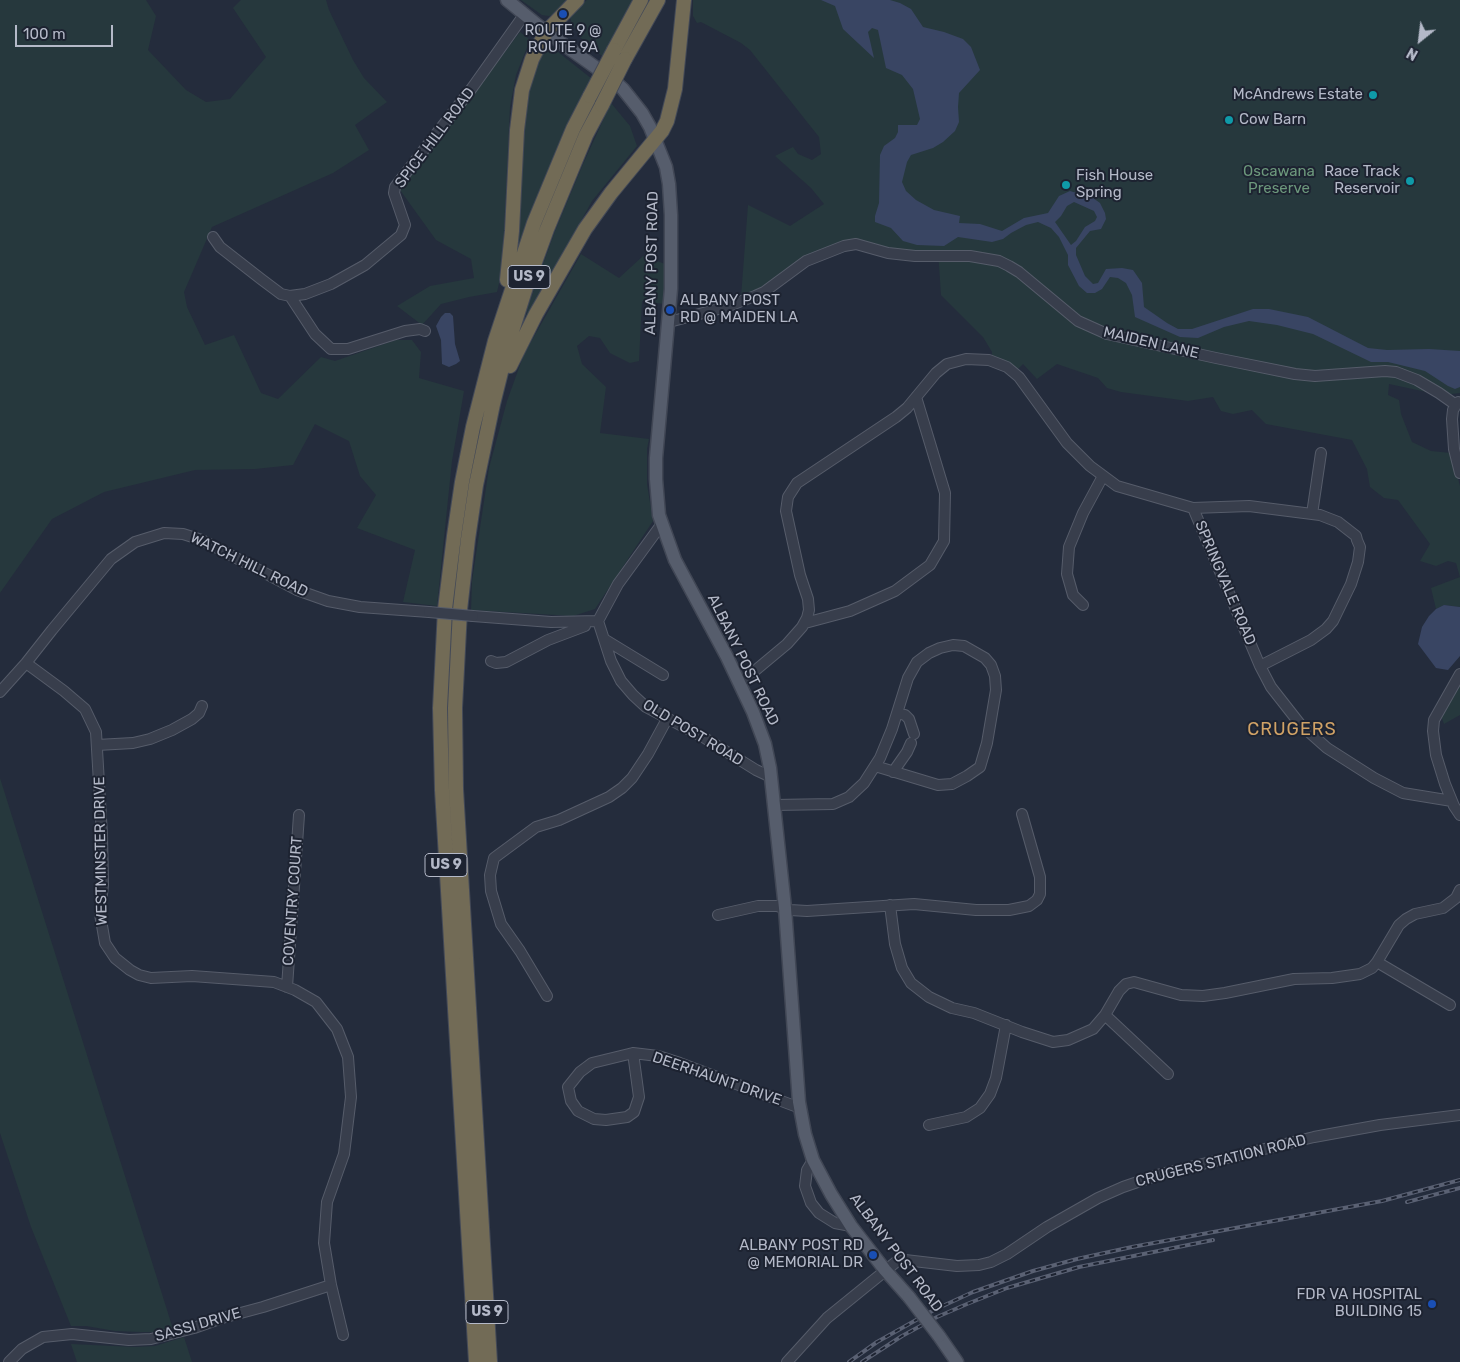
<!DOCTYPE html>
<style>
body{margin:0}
#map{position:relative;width:1460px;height:1362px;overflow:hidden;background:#242c3c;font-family:Rubik,sans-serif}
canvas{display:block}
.north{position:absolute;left:1395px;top:15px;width:50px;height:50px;-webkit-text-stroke:4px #1d2331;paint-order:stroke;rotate:209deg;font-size:14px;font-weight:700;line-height:20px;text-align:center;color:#b4b9c8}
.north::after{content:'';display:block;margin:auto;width:18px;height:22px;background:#b4b9c8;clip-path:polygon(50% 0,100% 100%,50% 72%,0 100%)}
.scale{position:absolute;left:15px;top:25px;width:98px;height:22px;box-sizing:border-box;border:2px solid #b4b9c8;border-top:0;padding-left:6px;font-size:15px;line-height:18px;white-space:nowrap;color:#b4b9c8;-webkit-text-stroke:4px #1d2331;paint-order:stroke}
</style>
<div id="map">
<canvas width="1460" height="1362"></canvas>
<div class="north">N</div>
<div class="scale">100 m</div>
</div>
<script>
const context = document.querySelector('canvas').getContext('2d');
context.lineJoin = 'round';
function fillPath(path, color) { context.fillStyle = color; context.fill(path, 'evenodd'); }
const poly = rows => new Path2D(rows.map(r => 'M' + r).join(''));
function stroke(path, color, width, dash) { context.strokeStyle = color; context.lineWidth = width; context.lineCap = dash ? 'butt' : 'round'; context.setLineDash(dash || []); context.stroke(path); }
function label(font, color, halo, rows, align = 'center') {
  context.font = font + ' Rubik,sans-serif'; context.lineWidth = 4; context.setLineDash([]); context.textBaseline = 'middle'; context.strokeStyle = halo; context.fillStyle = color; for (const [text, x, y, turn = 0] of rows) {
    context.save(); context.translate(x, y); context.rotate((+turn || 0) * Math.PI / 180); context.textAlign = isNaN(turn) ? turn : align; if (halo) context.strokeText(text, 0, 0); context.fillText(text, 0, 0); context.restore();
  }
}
const green = poly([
 [0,0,146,0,156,16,148,50,186,90,206,102,230,99,266,57,233,8,241,0,326,0,329,10,353,60,364,78,387,102,355,125,369,150,333,173,212,227,184,292,187,307,205,345,234,335,261,393,278,399,321,357,335,361,396,340,412,340,421,352,419,378,464,391,452,461,437,606,403,602,415,550,357,528,376,495,360,476,349,441,315,424,293,465,255,469,195,470,104,492,52,519,0,593],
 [521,0,566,0,553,15,549,16,542,15],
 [587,0,634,0,603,57,580,37,572,24,569,14],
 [693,0,1460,0,1460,393,1451,394,1413,382,1436,394,1389,384,1388,395,1399,400,1401,414,1412,442,1431,451,1451,453,1460,486,1460,607,1444,605,1436,609,1431,588,1460,577,1456,563,1448,561,1436,566,1420,561,1430,544,1398,500,1384,498,1370,487,1367,469,1352,440,1266,424,1252,410,1233,414,1221,411,1213,397,1188,401,1121,392,1107,388,1098,378,1057,364,1037,379,1023,364,1017,370,992,357,992,352,983,337,941,295,938,251,896,250,850,242,765,288,741,297,748,205,790,226,824,204,811,188,775,156,793,147,798,154,812,160,821,154,819,137,750,50,741,43,701,22,697,23,693,16],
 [520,32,530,40,516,75,510,107,502,271,497,292,469,297,441,304,422,325,397,306,430,286,474,278,471,259,436,240,400,190],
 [548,44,592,79,547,174,514,259,525,92,546,45],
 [611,103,630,126,637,146,592,201,524,325,529,303,555,231,583,164],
 [581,254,619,278,643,256,665,264,664,304,642,301,639,361,630,363,610,353,600,338,589,336,577,346,582,364,606,387,600,433,649,439,647,449,647,484,653,521,595,609,573,616,471,610,472,581,489,468,507,401,524,354],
 [1460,681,1460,715,1444,724,1441,716],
 [0,778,173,1329,164,1332,140,1332,115,1331,86,1326,71,1326,31,1227,0,1133],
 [184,1337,192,1362,77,1362,71,1344,135,1347,155,1346]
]);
const water = poly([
 [821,0,890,0,900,3,911,9,923,27,944,32,963,39,971,47,980,70,959,93,958,107,959,122,955,131,943,142,933,148,911,155,907,162,902,182,906,191,916,200,934,210,960,216,959,223,980,224,1002,231,1024,218,1048,213,1059,196,1070,191,1093,198,1100,203,1105,213,1106,219,1101,229,1090,231,1076,248,1076,255,1085,276,1093,284,1098,283,1106,269,1122,268,1133,270,1142,283,1144,307,1167,323,1178,329,1192,329,1253,309,1269,309,1308,317,1368,348,1387,350,1429,349,1460,351,1460,387,1455,389,1448,386,1425,371,1388,362,1371,362,1313,334,1277,325,1249,321,1224,327,1198,338,1180,337,1135,317,1132,295,1126,283,1118,278,1110,277,1102,289,1095,293,1087,293,1079,286,1068,265,1068,255,1059,237,1051,228,1038,222,1026,225,1011,233,1003,239,992,242,958,237,944,246,917,245,903,241,891,228,875,222,875,216,879,203,880,155,884,146,895,138,898,132,898,125,917,125,920,119,913,89,902,75,886,68,878,30,872,28,868,32,874,58,843,29,835,6],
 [1074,202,1094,211,1097,217,1095,221,1085,227,1076,241,1071,245,1055,222,1061,216,1067,206],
 [445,313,450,313,453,316,455,344,460,361,456,364,449,367,442,364,441,340,436,326,441,317],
 [1444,605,1460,607,1460,656,1448,670,1436,668,1418,644,1422,627,1429,616,1436,609]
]);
const minor = poly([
 [213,237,220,247,261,279,281,294,290,296,315,334,331,349,348,349,405,331,420,329,425,331],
 [290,296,305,294,331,284,365,265,401,235,405,225,394,193,395,187,472,88,524,15],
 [669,322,726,307,755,296,764,292,806,261,844,246,856,244,888,253,915,256,970,256,999,261,1009,266,1019,272,1078,321,1107,334,1216,358,1295,374,1315,376,1385,371,1396,372,1417,380,1439,393,1456,405],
 [1458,402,1453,410,1452,419,1454,449,1460,473],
 [1193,508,1249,506,1320,515,1338,522,1356,536,1357,540,1360,547,1358,562,1351,584,1333,621,1326,629,1311,640,1260,666],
 [1312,514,1321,453],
 [661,525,618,584,598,621,611,661,621,681,633,695,646,707,703,737,756,770,771,777],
 [1083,605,1073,595,1067,574,1069,547,1083,513,1103,476],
 [473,616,551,622,598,621],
 [805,623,850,611,895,591,930,565,944,541,945,493,916,397],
 [604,639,663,675],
 [491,661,496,663,506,662,548,640,585,626],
 [26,663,64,691,85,709,96,732,102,835,103,885,100,914,105,943,115,958,130,970,139,975,151,978,192,976,274,982,295,990,316,1002,337,1029,348,1057,351,1097,344,1154,327,1202,324,1243,331,1285,343,1335],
 [1460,674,1434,720,1433,731,1436,755,1445,784,1454,806,1460,815],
 [739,684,787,644,802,627,807,618,809,610,808,599,800,575,786,511,788,497,797,483,896,417,907,408,936,373,947,364,966,359,989,360,1007,367,1019,377,1067,443,1090,466,1117,486,1193,508,1260,666,1271,687,1300,724,1327,748,1374,778,1403,793,1452,801],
 [0,692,26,663,52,630,111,559,135,542,164,533,183,534,202,540,297,590,328,601,360,607,429,612],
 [897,713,905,715,909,719,914,734],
 [97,745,133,743,150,739,172,730,192,719,199,713,202,706],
 [893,772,907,752,911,743],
 [774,805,833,804,849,797,864,783,880,758,892,729,908,678,917,662,929,653,940,648,953,645,964,646,985,658,991,665,995,676,996,690,987,743,980,767,967,776,952,784,938,785,875,766],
 [890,905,895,944,902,968,911,983,929,997,952,1008,974,1013,1022,1032,1053,1042,1068,1040,1093,1029,1105,1015,1119,991,1126,984,1134,982,1181,995,1203,996,1225,993,1294,979,1332,978,1360,974,1372,968,1377,962,1399,925,1406,919,1415,914,1443,908,1456,898,1460,890],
 [718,915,758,906,777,906,790,910,807,911,914,904,976,910,1009,910,1029,906,1037,900,1040,894,1040,877,1022,814],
 [1377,962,1450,1005],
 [287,987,299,815],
 [547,996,520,951,501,924,491,891,490,875,494,858,536,827,559,820,609,797,622,788,632,778,648,754,667,719],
 [1105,1015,1168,1074],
 [633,1053,639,1097,634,1112,627,1117,606,1120,594,1119,578,1111,571,1101,568,1087,580,1072,592,1063,633,1053,658,1056,680,1063,800,1108],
 [929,1125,966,1117,980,1108,990,1094,996,1078,1006,1025],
 [813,1160,807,1170,805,1186,811,1203,819,1213,835,1223,851,1226],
 [9,1362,22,1349,43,1337,72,1334,129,1340,151,1339,194,1328,222,1318,263,1307,331,1285],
 [787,1362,827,1318,896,1262,905,1260,957,1266,979,1265,991,1262,1007,1254,1047,1227,1098,1198,1123,1187,1161,1174,1314,1137,1380,1125,1460,1115]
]);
const major = poly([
 [507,0,546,32,612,79,623,89,642,113,650,127,666,167,669,184,671,215,671,289,656,458,656,479,659,515,675,560,727,657,753,712,765,744,770,768,785,908,799,1102,805,1134,813,1160,831,1194,851,1226,885,1270,909,1297],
 [939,1336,957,1362]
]);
const highway = poly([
 [614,50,641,0],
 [625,59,658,0],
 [507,280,512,231,517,130,522,90,532,59,546,32,577,0],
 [510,366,536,314,585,229,611,193,662,131,667,121,675,89,684,0],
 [476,1362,442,790,440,708,445,609,454,536,462,482,473,427,495,341,534,223,573,129,590,96],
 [490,1362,456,789,455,708,460,610,468,539,476,485,493,404,508,344,527,284,547,229,586,135,602,105]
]);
const rail = poly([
 [1407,1202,1460,1188],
 [849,1362,877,1342,934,1310,973,1292,1033,1271,1077,1259,1132,1247,1382,1201,1460,1180],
 [862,1362,902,1336,937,1317,967,1304,1007,1288,1079,1267,1213,1240]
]);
const minorBridge = poly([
 [429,612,473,616]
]);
const majorBridge = poly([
 [909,1297,939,1336]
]);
const highwayBridge = poly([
 [590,96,614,50],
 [602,105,625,59]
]);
const markers = [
 [563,14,5,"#1a4fb4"],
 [1373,95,5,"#0f9aa8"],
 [1229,120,5,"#0f9aa8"],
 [1410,181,5,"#0f9aa8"],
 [1066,185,5,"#0f9aa8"],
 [670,310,5,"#1a4fb4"],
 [873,1255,5,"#1a4fb4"],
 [1432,1304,5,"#1a4fb4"]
];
const shields = [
 [529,277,42],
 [446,865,42],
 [487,1312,42]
];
const shieldNames = [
 ["US 9",529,277],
 ["US 9",446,865],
 ["US 9",487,1312]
];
const poiNames = [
 ["ROUTE 9 @",563,31,"center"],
 ["ROUTE 9A",563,48,"center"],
 ["McAndrews Estate",1363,95],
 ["Cow Barn",1239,120,"left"],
 ["Race Track",1400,172],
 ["Reservoir",1400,189],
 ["Fish House",1076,176,"left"],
 ["Spring",1076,193,"left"],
 ["ALBANY POST",680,301,"left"],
 ["RD @ MAIDEN LA",680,318,"left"],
 ["ALBANY POST RD",863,1246],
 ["@ MEMORIAL DR",863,1263],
 ["FDR VA HOSPITAL",1422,1295],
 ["BUILDING 15",1422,1312]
];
const streetNames = [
 ["SPICE HILL ROAD",435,138,-53],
 ["ALBANY POST ROAD",652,263,-89],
 ["MAIDEN LANE",1151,343,13],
 ["WATCH HILL ROAD",249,565,26],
 ["SPRINGVALE ROAD",1225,583,67],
 ["ALBANY POST ROAD",743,660,64],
 ["OLD POST ROAD",693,733,31],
 ["WESTMINSTER DRIVE",101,851,-91],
 ["COVENTRY COURT",293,901,-86],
 ["DEERHAUNT DRIVE",717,1079,19],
 ["CRUGERS STATION ROAD",1221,1161,-14],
 ["ALBANY POST ROAD",896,1253,53],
 ["SASSI DRIVE",198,1325,-16]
];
const parkNames = [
 ["Oscawana",1279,172],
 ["Preserve",1279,189]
];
const quarterNames = [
 ["CRUGERS",1292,730]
];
fillPath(green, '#26383d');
fillPath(water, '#394563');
stroke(minor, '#565c6a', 12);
stroke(major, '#414755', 15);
stroke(highway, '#434957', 16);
stroke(minor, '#383e4c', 10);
stroke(major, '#565d6c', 12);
stroke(highway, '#726b56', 14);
stroke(rail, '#5a6173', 4);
stroke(rail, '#1d2331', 2, [5.5]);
stroke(minorBridge, '#565c6a', 12, []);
stroke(majorBridge, '#414755', 15, []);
stroke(highwayBridge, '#434957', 16, []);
stroke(minorBridge, '#383e4c', 10);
stroke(majorBridge, '#565d6c', 12);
stroke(highwayBridge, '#726b56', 14);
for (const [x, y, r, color] of markers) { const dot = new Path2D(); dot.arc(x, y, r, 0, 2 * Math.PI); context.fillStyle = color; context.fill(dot); stroke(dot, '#1d2331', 2); }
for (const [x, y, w] of shields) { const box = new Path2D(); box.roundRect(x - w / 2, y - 11.5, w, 23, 4); context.fillStyle = '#1d2331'; context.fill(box); stroke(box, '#b4b9c8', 1); }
label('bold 14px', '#b4b9c8', null, shieldNames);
label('15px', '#b4b9c8', '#1d2331', poiNames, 'right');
label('15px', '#b4b9c8', '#1d2331', streetNames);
label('15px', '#6c987c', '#1d2331', parkNames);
context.letterSpacing = '1px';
label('18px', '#d0a266', '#1d2331', quarterNames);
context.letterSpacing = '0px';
</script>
